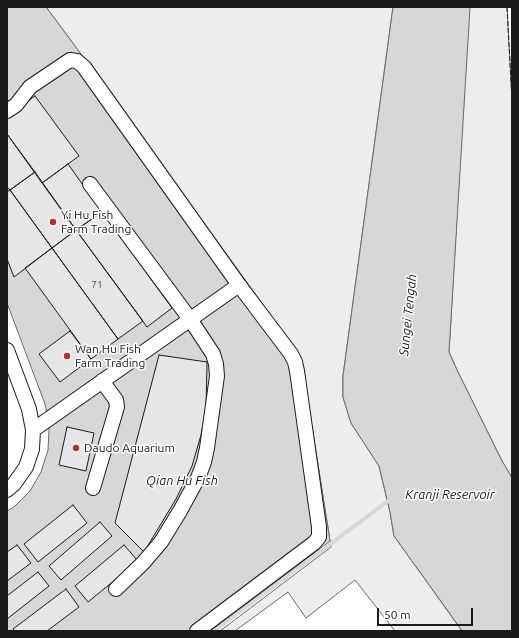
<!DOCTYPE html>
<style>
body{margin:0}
#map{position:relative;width:519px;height:638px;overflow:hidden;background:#fff;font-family:Ubuntu,sans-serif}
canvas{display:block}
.frame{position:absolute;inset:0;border:8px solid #1a1a1a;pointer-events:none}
.scale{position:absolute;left:377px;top:608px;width:96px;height:18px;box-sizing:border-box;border:2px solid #1a1a1a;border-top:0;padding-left:5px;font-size:12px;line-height:14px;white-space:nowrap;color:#1a1a1a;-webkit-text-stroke:3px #fff;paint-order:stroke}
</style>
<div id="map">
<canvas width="519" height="638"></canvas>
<div class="frame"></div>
<div class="scale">50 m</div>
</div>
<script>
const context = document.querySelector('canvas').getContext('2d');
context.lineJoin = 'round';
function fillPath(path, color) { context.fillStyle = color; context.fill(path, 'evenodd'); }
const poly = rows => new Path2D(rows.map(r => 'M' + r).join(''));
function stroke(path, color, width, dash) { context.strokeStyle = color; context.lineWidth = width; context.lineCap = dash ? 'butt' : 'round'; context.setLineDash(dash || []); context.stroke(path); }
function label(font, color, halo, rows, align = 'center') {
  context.font = font + ' Ubuntu,sans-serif'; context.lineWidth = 3; context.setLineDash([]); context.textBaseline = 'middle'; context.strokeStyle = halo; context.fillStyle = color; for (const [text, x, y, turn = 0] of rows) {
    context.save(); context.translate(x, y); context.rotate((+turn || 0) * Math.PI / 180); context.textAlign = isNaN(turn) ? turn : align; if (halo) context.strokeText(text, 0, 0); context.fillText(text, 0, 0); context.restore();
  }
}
const built = poly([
 [46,7,393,7,343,376,343,397,351,423,379,466,390,512,394,536,462,631,395,631,355,580,306,618,288,592,235,631,220,631,331,547,301,357,75,46,46,7],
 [469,7,507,7,512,100,512,478,501,459,457,370,449,352,469,7]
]);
const water = poly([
 [7,7,46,7,75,46,301,357,330,541,211,631,7,631,7,511,14,507,30,491,41,472,48,450,49,430,49,422,45,404,7,303,7,7],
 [393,7,469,7,470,8,449,352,457,370,501,459,512,478,512,631,462,631,448,611,394,536,390,512,379,466,351,423,343,397,343,376,393,7]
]);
const stream = poly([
 [214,631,388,501,393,500]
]);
const building = poly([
 [35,96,79,156,42,183,7,134,7,116,35,96],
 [7,134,35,172,10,190,7,187,7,134],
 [68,164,102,212,76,230,42,183,68,164],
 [35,172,76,230,52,248,10,190,35,172],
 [10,190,52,248,14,277,7,259,7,192,10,190],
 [102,212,172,308,147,327,76,230,102,212],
 [76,230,143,321,118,339,52,248,76,230],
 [52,248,118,339,91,359,25,268,52,248],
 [70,331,91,359,60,382,39,354,70,331],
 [159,355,207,362,206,411,201,435,192,466,176,499,144,552,115,523,159,355],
 [67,427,94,433,86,471,59,465,67,427],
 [73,505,87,523,38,562,24,544,73,505],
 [100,522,112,536,61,580,49,566,100,522],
 [17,545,31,563,7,581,7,552,17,545],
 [124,545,138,561,88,602,75,586,124,545],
 [38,572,49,586,7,619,7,596,38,572],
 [66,589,79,607,47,631,15,631,13,629,66,589]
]);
const minor = poly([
 [7,111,16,105,30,87,70,60,77,61,84,67,239,285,291,354,295,362,297,371,319,527,319,537,314,543,197,631],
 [90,184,190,319,213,354,216,364,217,376,207,448,204,462,198,478,180,511,161,542,143,563,116,589],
 [7,350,29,409,33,430,32,449,26,467,14,484,7,490],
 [33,430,239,285],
 [93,488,117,407,116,400,102,381]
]);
const fence = poly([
 [507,7,512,100]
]);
const markers = [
 [53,222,4,"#c62828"],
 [67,356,4,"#c62828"],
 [76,448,4,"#c62828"]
];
const numberNames = [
 ["71",97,285]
];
const poiNames = [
 ["Yi Hu Fish",61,215],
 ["Farm Trading",61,229],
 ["Wan Hu Fish",75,349],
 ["Farm Trading",75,363],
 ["Daudo Aquarium",84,448]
];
const waterNames = [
 ["Sungei Tengah",408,315,-84],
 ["Qian Hu Fish",182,481],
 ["Kranji Reservoir",450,495]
];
fillPath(built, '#ededed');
stroke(built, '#6a6a6a', 1);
fillPath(water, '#d7d7d7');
stroke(water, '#6a6a6a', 1);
stroke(stream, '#d7d7d7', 4);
fillPath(building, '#e6e6e6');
stroke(building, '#1a1a1a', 1);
stroke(minor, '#1a1a1a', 16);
stroke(minor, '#fff', 14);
stroke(fence, '#1a1a1a', 1, [5, 2]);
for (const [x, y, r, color] of markers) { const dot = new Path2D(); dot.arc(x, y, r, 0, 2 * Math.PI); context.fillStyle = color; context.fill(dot); stroke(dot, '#fff', 1.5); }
label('10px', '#4d4d4d', null, numberNames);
label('12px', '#1a1a1a', '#fff', poiNames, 'left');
label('italic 13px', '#1a1a1a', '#fff', waterNames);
</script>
